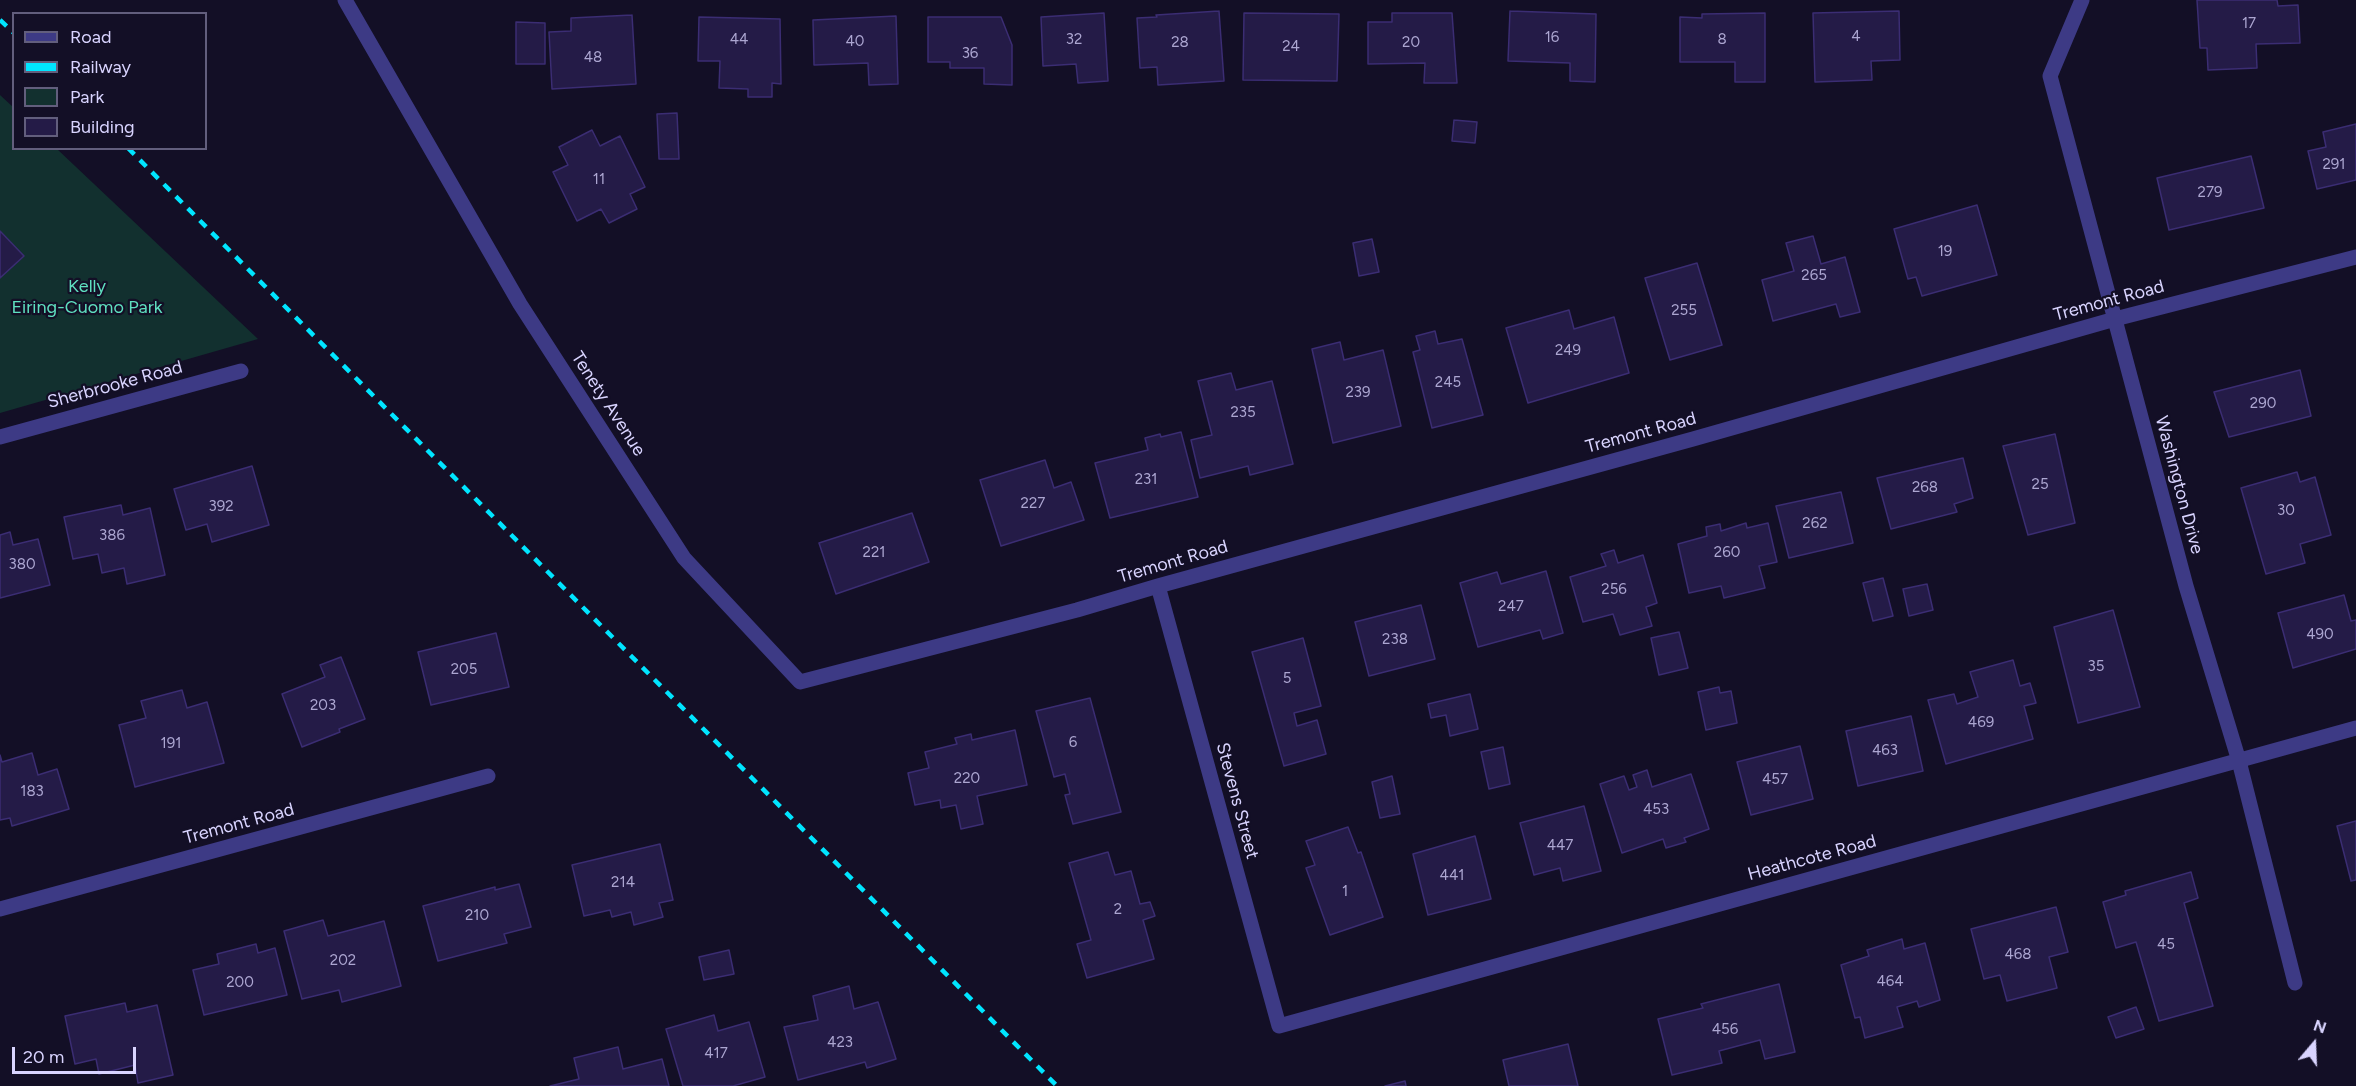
<!DOCTYPE html>
<style>
body{margin:0}
#map{position:relative;width:2356px;height:1086px;overflow:hidden;background:#130f26;font-family:Figtree,sans-serif}
canvas{display:block}
.legend{position:absolute;left:12px;top:12px;width:195px;height:138px;box-sizing:border-box;background:#130f26;border:2px solid #625e7d;margin:0;padding:8px 10px;list-style:none;font-size:18px;color:#d9d4ff}
.legend li{display:flex;align-items:center;gap:12px;height:30px}
.legend b{width:30px;border:2px solid #625e7d}
.north{position:absolute;left:2284px;top:1014px;width:60px;height:60px;-webkit-text-stroke:4px #130f26;paint-order:stroke;rotate:19deg;font-size:16px;font-weight:700;line-height:24px;text-align:center;color:#d9d4ff}
.north::after{content:'';display:block;margin:auto;width:21px;height:27px;background:#d9d4ff;clip-path:polygon(50% 0,100% 100%,50% 72%,0 100%)}
.scale{position:absolute;left:12px;top:1047px;width:124px;height:27px;box-sizing:border-box;border:3px solid #d9d4ff;border-top:0;padding-left:8px;font-size:18px;line-height:21px;white-space:nowrap;color:#d9d4ff;-webkit-text-stroke:4px #130f26;paint-order:stroke}
</style>
<div id="map">
<canvas width="2356" height="1086"></canvas>
<ul class="legend">
<li><b style="height:8px;background:#3d3a85"></b>Road</li>
<li><b style="height:8px;background:#00e5ff"></b>Railway</li>
<li><b style="height:16px;background:#12302f"></b>Park</li>
<li><b style="height:16px;background:#241b47"></b>Building</li>
</ul>
<div class="north">N</div>
<div class="scale">20 m</div>
</div>
<script>
const context = document.querySelector('canvas').getContext('2d');
context.lineJoin = 'round';
function fillPath(path, color) { context.fillStyle = color; context.fill(path, 'evenodd'); }
const poly = rows => new Path2D(rows.map(r => 'M' + r).join(''));
function stroke(path, color, width, dash) { context.strokeStyle = color; context.lineWidth = width; context.lineCap = dash ? 'butt' : 'round'; context.setLineDash(dash || []); context.stroke(path); }
function label(font, color, halo, rows, align = 'center') {
  context.font = font + ' Figtree,sans-serif'; context.lineWidth = 4.5; context.setLineDash([]); context.textBaseline = 'middle'; context.strokeStyle = halo; context.fillStyle = color; for (const [text, x, y, turn = 0] of rows) {
    context.save(); context.translate(x, y); context.rotate((+turn || 0) * Math.PI / 180); context.textAlign = isNaN(turn) ? turn : align; if (halo) context.strokeText(text, 0, 0); context.fillText(text, 0, 0); context.restore();
  }
}
const green = poly([
 [0,95,13,107,14,148,57,149,258,339,0,413]
]);
const building = poly([
 [2197,0,2277,0,2278,6,2298,5,2300,43,2256,44,2257,68,2208,70,2207,48,2200,48,2197,0],
 [1219,11,1224,81,1158,85,1157,67,1140,68,1137,18,1157,17,1156,15,1219,11],
 [1510,11,1596,14,1595,82,1570,81,1570,63,1508,61,1510,11],
 [1899,11,1900,60,1871,61,1872,80,1815,82,1813,13,1899,11],
 [1104,13,1108,81,1078,83,1076,64,1043,66,1041,17,1104,13],
 [1244,13,1339,14,1337,81,1243,80,1244,13],
 [1392,13,1452,13,1457,83,1424,83,1425,63,1368,64,1368,22,1392,22,1392,13],
 [1765,13,1765,82,1735,82,1735,62,1680,62,1680,17,1702,18,1702,14,1765,13],
 [632,15,636,84,552,89,549,32,571,31,571,18,632,15],
 [896,16,898,84,869,85,868,63,814,65,813,20,896,16],
 [699,17,780,19,781,84,772,83,772,97,748,97,748,89,719,88,720,61,698,61,699,17],
 [928,17,1001,17,1012,45,1012,85,984,84,984,68,950,68,950,62,928,62,928,17],
 [516,22,545,23,545,64,516,64,516,22],
 [677,113,679,159,659,159,657,114,677,113],
 [1454,120,1477,122,1475,143,1452,141,1454,120],
 [2356,124,2356,180,2317,189,2308,151,2326,147,2323,132,2356,124],
 [592,130,600,146,620,136,645,187,630,194,637,209,609,223,601,209,577,221,553,172,568,165,559,147,592,130],
 [2251,156,2264,208,2169,230,2157,178,2251,156],
 [1977,205,1997,275,1922,296,1916,277,1908,279,1894,229,1977,205],
 [0,231,24,256,0,278,0,231],
 [1813,236,1821,264,1845,257,1860,312,1840,317,1836,304,1773,321,1762,280,1794,271,1786,243,1813,236],
 [1372,239,1379,272,1359,276,1353,243,1372,239],
 [1697,263,1722,345,1670,360,1645,278,1697,263],
 [1569,310,1574,329,1614,317,1629,373,1528,403,1506,328,1569,310],
 [1435,331,1438,344,1462,339,1483,415,1432,428,1413,352,1420,350,1416,336,1435,331],
 [1340,342,1344,360,1383,350,1401,426,1333,443,1312,349,1340,342],
 [2300,370,2311,416,2229,437,2214,392,2300,370],
 [1231,373,1236,390,1272,381,1293,464,1250,475,1248,466,1200,478,1191,440,1212,435,1198,381,1231,373],
 [1181,432,1198,497,1110,518,1095,463,1148,450,1145,438,1160,434,1161,437,1181,432],
 [2055,434,2075,523,2028,535,2003,446,2055,434],
 [1963,458,1973,498,1954,504,1957,512,1891,529,1877,478,1963,458],
 [1045,460,1054,488,1071,482,1084,520,1001,546,980,480,1045,460],
 [252,466,269,525,212,542,207,524,186,530,174,489,252,466],
 [2297,472,2300,482,2315,477,2331,535,2300,544,2305,563,2266,574,2241,488,2297,472],
 [1841,492,1853,543,1789,558,1776,506,1841,492],
 [121,505,123,515,150,508,165,575,127,584,124,568,102,573,98,554,73,559,64,517,121,505],
 [912,513,929,562,836,594,819,543,912,513],
 [1746,523,1747,528,1768,523,1777,562,1759,566,1765,588,1724,598,1721,586,1689,593,1678,544,1707,536,1706,527,1720,524,1721,531,1746,523],
 [10,532,13,545,38,539,50,585,0,598,0,535,10,532],
 [1614,550,1618,563,1643,555,1657,603,1646,607,1652,626,1620,635,1613,614,1583,622,1570,577,1606,566,1601,554,1614,550],
 [1546,571,1563,633,1543,639,1540,630,1478,647,1460,583,1497,572,1501,584,1546,571],
 [1883,578,1893,616,1873,621,1863,583,1883,578],
 [1927,584,1933,610,1909,616,1903,589,1927,584],
 [2344,595,2351,621,2356,620,2356,649,2293,668,2278,613,2344,595],
 [1421,605,1435,659,1369,676,1355,622,1421,605],
 [2113,610,2140,707,2078,723,2054,627,2113,610],
 [1679,632,1688,668,1659,675,1651,638,1679,632],
 [496,633,509,687,431,705,418,652,496,633],
 [1303,638,1321,706,1294,713,1297,726,1317,720,1326,754,1284,766,1252,652,1303,638],
 [341,657,365,719,339,729,340,732,302,747,282,694,325,677,320,665,341,657],
 [2013,660,2020,686,2030,683,2036,703,2024,706,2033,739,1946,764,1928,700,1954,694,1957,704,1978,697,1970,672,2013,660],
 [1719,687,1720,693,1731,691,1737,723,1706,730,1698,692,1719,687],
 [182,690,187,708,207,702,224,763,135,787,119,725,146,718,141,701,182,690],
 [1470,694,1478,729,1450,736,1446,715,1431,718,1428,704,1470,694],
 [1090,698,1121,812,1073,824,1065,795,1070,794,1065,774,1054,777,1036,711,1090,698],
 [1911,716,1923,771,1858,786,1846,731,1911,716],
 [1015,730,1027,785,977,796,983,824,961,829,956,805,941,808,940,800,915,805,908,773,929,768,925,752,957,744,955,738,971,734,972,740,1015,730],
 [1800,746,1813,799,1751,815,1737,762,1800,746],
 [1503,747,1510,784,1489,789,1481,752,1503,747],
 [32,753,38,775,57,769,69,809,12,826,10,818,0,820,0,755,2,762,32,753],
 [1647,770,1652,787,1691,774,1709,829,1684,838,1686,842,1666,848,1663,839,1622,853,1600,784,1624,776,1629,790,1637,787,1633,775,1647,770],
 [1392,776,1400,814,1380,818,1372,782,1392,776],
 [1584,806,1601,871,1563,881,1560,868,1534,875,1520,823,1584,806],
 [2356,821,2356,880,2351,881,2337,826,2356,821],
 [1348,827,1358,853,1361,852,1383,917,1330,935,1306,868,1315,865,1306,841,1348,827],
 [1475,836,1491,899,1428,915,1413,854,1475,836],
 [660,844,673,900,659,903,663,917,634,925,631,912,612,917,610,910,584,916,572,865,660,844],
 [1108,852,1115,875,1131,871,1140,904,1150,902,1155,916,1143,920,1154,959,1087,978,1077,944,1091,940,1069,863,1108,852],
 [2191,872,2198,898,2184,903,2213,1006,2159,1021,2136,942,2116,948,2103,902,2126,895,2125,891,2191,872],
 [519,884,531,927,504,934,507,943,438,961,423,906,495,887,495,890,519,884],
 [2056,907,2068,952,2049,957,2057,988,2007,1001,2000,975,1984,979,1971,929,2056,907],
 [323,920,328,936,384,921,401,986,342,1002,339,990,302,999,284,931,323,920],
 [1902,939,1904,949,1925,943,1940,1000,1919,1007,1917,1001,1897,1007,1903,1027,1865,1038,1860,1017,1855,1018,1841,965,1869,956,1867,950,1902,939],
 [256,944,258,953,275,948,287,995,204,1015,193,970,219,964,217,954,256,944],
 [729,950,734,974,704,980,699,957,729,950],
 [1779,984,1795,1052,1765,1059,1760,1040,1719,1051,1722,1063,1672,1075,1658,1019,1703,1008,1701,1004,1779,984],
 [849,986,854,1009,878,1002,896,1059,867,1068,865,1062,798,1080,784,1027,818,1020,813,996,849,986],
 [125,1003,127,1012,157,1005,173,1075,138,1083,135,1065,99,1074,96,1059,75,1064,65,1016,125,1003],
 [2136,1007,2144,1029,2116,1038,2108,1017,2136,1007],
 [714,1015,718,1031,749,1022,765,1077,733,1086,683,1086,666,1029,714,1015],
 [1568,1044,1578,1086,1509,1086,1503,1060,1568,1044],
 [618,1047,623,1069,662,1059,669,1086,550,1086,579,1079,574,1058,618,1047],
 [1405,1081,1406,1086,1385,1086,1405,1081]
]);
const street = poly([
 [345,0,520,304,684,558,800,682,1077,610,1158,586,1693,439,2115,319,2356,257],
 [2082,0,2050,76,2186,586,2239,761,2295,983],
 [0,437,241,371],
 [1158,586,1279,1026,2356,728],
 [0,909,488,776]
]);
const rail = poly([
 [0,20,14,33],
 [128,148,1057,1086]
]);
const numberNames = [
 ["17",2249,24],
 ["4",1856,37],
 ["16",1552,38],
 ["44",739,40],
 ["32",1074,40],
 ["8",1722,40],
 ["40",855,42],
 ["28",1180,43],
 ["20",1411,43],
 ["24",1291,47],
 ["36",970,54],
 ["48",593,58],
 ["291",2334,165],
 ["11",599,180],
 ["279",2210,193],
 ["19",1945,252],
 ["265",1814,276],
 ["255",1684,311],
 ["249",1568,351],
 ["245",1448,383],
 ["239",1358,393],
 ["290",2263,404],
 ["235",1243,413],
 ["231",1146,480],
 ["25",2040,485],
 ["268",1925,488],
 ["227",1033,504],
 ["392",221,507],
 ["30",2286,511],
 ["262",1815,524],
 ["386",112,536],
 ["221",874,553],
 ["260",1727,553],
 ["380",22,565],
 ["256",1614,590],
 ["247",1511,607],
 ["490",2320,635],
 ["238",1395,640],
 ["35",2096,667],
 ["205",464,670],
 ["5",1287,679],
 ["203",323,706],
 ["469",1981,723],
 ["6",1073,743],
 ["191",171,744],
 ["463",1885,751],
 ["220",967,779],
 ["457",1775,780],
 ["183",32,792],
 ["453",1656,810],
 ["447",1560,846],
 ["441",1452,876],
 ["214",623,883],
 ["1",1345,892],
 ["2",1118,910],
 ["210",477,916],
 ["45",2166,945],
 ["468",2018,955],
 ["202",343,961],
 ["464",1890,982],
 ["200",240,983],
 ["456",1725,1030],
 ["423",840,1043],
 ["417",716,1054]
];
const parkNames = [
 ["Kelly",87,287],
 ["Eiring-Cuomo Park",87,308]
];
const streetNames = [
 ["Tremont Road",2109,301,-15],
 ["Sherbrooke Road",115,385,-15],
 ["Tenety Avenue",608,404,57],
 ["Tremont Road",1641,433,-15],
 ["Washington Drive",2179,485,75],
 ["Tremont Road",1173,562,-16],
 ["Stevens Street",1237,801,75],
 ["Tremont Road",239,824,-15],
 ["Heathcote Road",1812,858,-15]
];
fillPath(green, '#12302f');
fillPath(building, '#241b47');
stroke(building, '#3b2d73', 1.5);
stroke(street, '#3d3a85', 15);
stroke(rail, '#00e5ff', 4.5, [9, 8]);
label('15px', '#aca6d1', null, numberNames);
label('18px', '#5fe0c0', '#130f26', parkNames);
label('18px', '#d9d4ff', '#130f26', streetNames);
</script>
